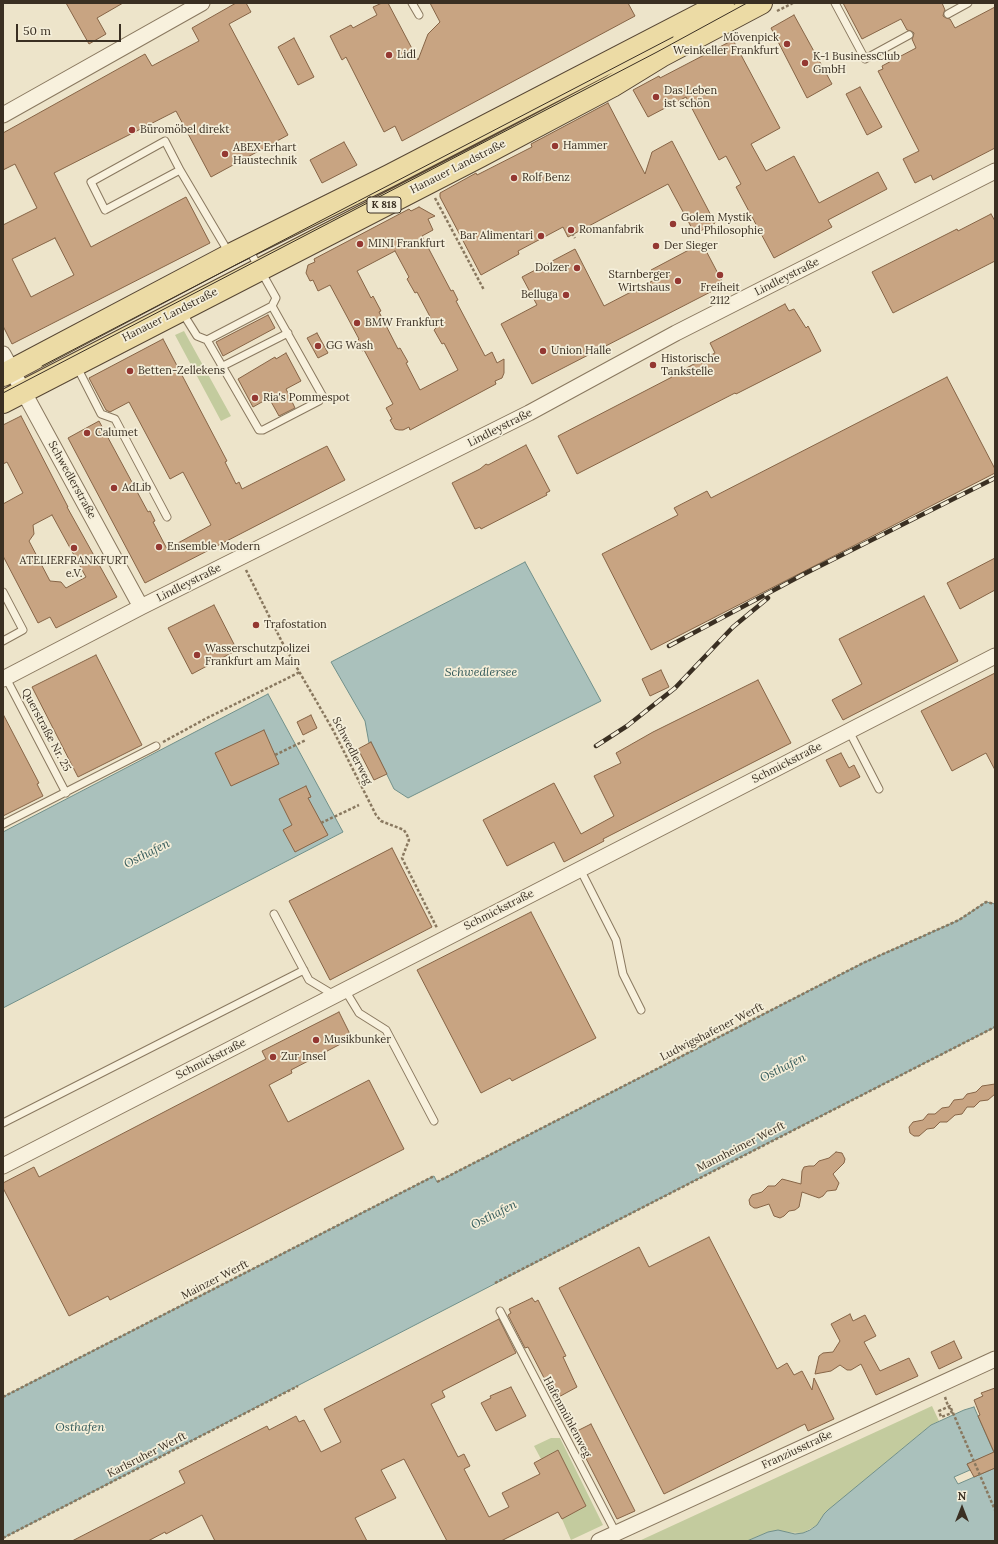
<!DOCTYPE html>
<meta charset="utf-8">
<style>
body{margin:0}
#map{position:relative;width:998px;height:1544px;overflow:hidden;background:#ede4ca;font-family:Lora,serif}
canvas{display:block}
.frame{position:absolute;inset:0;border:4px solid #3a2f22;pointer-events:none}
.north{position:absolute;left:942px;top:1488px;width:40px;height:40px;-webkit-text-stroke:3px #f4eed9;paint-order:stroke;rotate:0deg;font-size:11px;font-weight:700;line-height:16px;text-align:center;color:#3a2f22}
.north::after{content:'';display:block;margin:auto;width:14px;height:18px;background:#3a2f22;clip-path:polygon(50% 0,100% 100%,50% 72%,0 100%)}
.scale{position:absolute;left:16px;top:24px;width:105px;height:18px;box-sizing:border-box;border:2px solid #3a2f22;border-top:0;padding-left:5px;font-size:12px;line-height:14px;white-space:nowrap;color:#3a2f22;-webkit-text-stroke:3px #f4eed9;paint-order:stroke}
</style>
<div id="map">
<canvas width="998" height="1544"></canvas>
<div class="frame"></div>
<div class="north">N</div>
<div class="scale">50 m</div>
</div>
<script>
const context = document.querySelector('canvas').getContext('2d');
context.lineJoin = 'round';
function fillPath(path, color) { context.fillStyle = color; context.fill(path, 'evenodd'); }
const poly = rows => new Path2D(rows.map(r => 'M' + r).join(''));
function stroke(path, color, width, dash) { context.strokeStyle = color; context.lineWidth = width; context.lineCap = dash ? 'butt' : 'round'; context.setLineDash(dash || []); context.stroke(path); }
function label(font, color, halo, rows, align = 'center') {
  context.font = font + ' Lora,serif'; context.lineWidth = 3.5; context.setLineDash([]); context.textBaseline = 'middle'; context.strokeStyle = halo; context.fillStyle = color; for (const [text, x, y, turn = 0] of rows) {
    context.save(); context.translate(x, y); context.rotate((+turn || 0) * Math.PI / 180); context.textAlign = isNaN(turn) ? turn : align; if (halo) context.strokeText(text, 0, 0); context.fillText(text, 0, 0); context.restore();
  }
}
const green = poly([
 [184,331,231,416,221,421,175,335],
 [932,1406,939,1421,931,1425,824,1514,817,1525,803,1533,768,1532,747,1541,639,1541],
 [551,1438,560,1438,603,1525,571,1540,562,1519,586,1506,558,1450,541,1459,534,1446]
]);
const water = poly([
 [525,562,601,701,408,798,394,789,371,742,369,743,365,721,331,662,525,562],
 [268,694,343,832,3,1008,3,832,268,694],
 [986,902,995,904,995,1027,711,1172,3,1538,3,1397,434,1176,437,1182,863,963,959,920,986,902],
 [974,1407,995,1455,984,1457,967,1464,970,1470,954,1477,958,1484,995,1468,995,1541,747,1541,768,1532,778,1530,795,1534,803,1533,810,1530,817,1525,824,1514,828,1510,931,1425,964,1410,974,1407]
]);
const building = poly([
 [66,3,123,3,97,18,106,34,89,44,66,3],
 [236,3,246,3,251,12,229,24,288,135,211,177,176,111,54,173,91,247,186,197,210,243,12,344,3,326,3,225,37,208,15,164,3,170,3,133,145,54,152,66,199,41,192,28,236,3],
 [55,238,74,275,31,297,12,259,55,238],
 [382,3,388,3,418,60,428,34,440,22,430,3,628,3,635,16,402,141,395,126,384,132,346,57,342,60,330,36,351,25,353,28,377,15,373,7,382,3],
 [843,3,942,3,945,10,944,12,943,16,946,18,950,19,955,28,995,7,995,148,933,180,931,175,915,183,903,159,919,151,878,71,883,69,882,66,916,48,912,39,913,37,914,33,911,31,907,30,901,19,862,39,843,3],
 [794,15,832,84,807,98,771,28,794,15],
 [294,38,314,77,298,85,278,47,294,38],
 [733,40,780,128,751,144,766,171,794,156,819,203,878,172,887,189,828,220,832,227,774,258,736,187,741,184,726,156,719,160,686,97,648,117,633,90,659,76,660,78,733,40],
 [860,87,882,127,867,135,846,94,860,87],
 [608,103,645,174,652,152,672,141,715,223,695,234,668,184,568,237,563,227,518,251,519,254,481,275,440,197,440,193,476,173,477,175,532,147,531,144,608,103],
 [344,142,357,165,322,183,310,160,344,142],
 [419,207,435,216,428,219,433,230,422,236,451,291,453,290,458,300,456,301,485,356,492,352,497,363,504,359,504,373,502,378,495,381,496,384,410,430,409,427,403,430,399,430,395,429,390,420,392,419,386,408,393,404,364,350,362,351,357,341,359,339,330,285,318,291,313,280,310,281,306,273,308,265,315,262,314,259,409,209,411,211,419,207],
 [395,251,409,277,407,279,415,293,417,292,436,328,434,330,442,344,444,343,458,370,420,390,406,363,408,362,400,348,398,349,379,312,381,311,373,296,371,298,357,271,395,251],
 [991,214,995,221,995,261,893,313,872,272,957,229,958,231,991,214],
 [702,243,724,285,532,384,501,324,537,305,522,277,575,249,604,306,656,279,651,270,702,243],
 [785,304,789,311,794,309,806,328,808,326,821,351,736,394,735,393,577,474,558,436,672,377,671,376,715,353,710,343,785,304],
 [268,315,275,328,223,356,216,342,268,315],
 [317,333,328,353,318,358,307,338,317,333],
 [163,339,227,461,225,462,236,484,239,482,242,489,327,446,345,480,145,583,68,438,99,421,148,512,150,511,155,521,153,522,167,549,211,525,183,472,170,479,129,402,110,412,106,410,89,378,163,339],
 [286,353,301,381,286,389,295,408,279,416,269,398,253,407,238,379,275,357,276,359,286,353],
 [947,377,995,469,995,473,651,650,602,554,678,515,674,508,707,491,711,498,947,377],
 [21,416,68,507,67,507,117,597,56,628,50,617,38,623,3,556,3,504,23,493,7,462,3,464,3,425,21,416],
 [52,515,86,577,66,588,61,582,50,581,29,541,34,534,33,525,52,515],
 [526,445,550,491,546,493,547,495,481,529,480,527,475,529,452,483,480,469,486,464,488,465,526,445],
 [995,558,995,590,960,609,947,583,995,558],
 [924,596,958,661,843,720,832,700,862,684,839,639,924,596],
 [214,605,237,650,192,674,168,628,214,605],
 [96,655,142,745,78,777,32,687,96,655],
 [661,670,669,687,650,696,642,679,661,670],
 [995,673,995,770,986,753,952,771,921,711,995,673],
 [758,680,791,743,603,839,604,841,564,862,554,842,507,866,483,820,554,783,581,834,614,816,594,776,621,763,616,753,653,732,758,680],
 [3,714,39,783,37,784,43,796,3,816,3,714],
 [311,715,317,728,303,735,297,722,311,715],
 [264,730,279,764,231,786,215,753,264,730],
 [371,742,387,774,374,780,358,749,371,742],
 [841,753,849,768,854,765,860,777,840,787,826,760,841,753],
 [306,786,311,797,308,798,328,835,295,852,283,830,292,825,279,799,306,786],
 [392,848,432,927,330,980,289,901,392,848],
 [531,912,596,1038,512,1081,510,1078,481,1093,417,970,531,912],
 [339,1012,352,1038,291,1070,292,1073,269,1085,288,1122,369,1080,404,1149,110,1300,108,1296,69,1316,3,1188,3,1183,34,1167,39,1177,266,1059,262,1051,339,1012],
 [995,1084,995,1094,988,1100,980,1101,974,1107,967,1107,962,1114,955,1115,947,1122,940,1122,934,1128,927,1129,919,1136,914,1136,910,1133,909,1127,913,1122,923,1120,928,1114,935,1114,942,1108,949,1107,954,1100,963,1099,967,1094,976,1092,982,1086,995,1084],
 [836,1152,842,1153,845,1159,844,1163,833,1174,839,1183,836,1190,827,1191,823,1196,819,1198,802,1192,799,1207,795,1210,789,1211,784,1216,780,1218,774,1216,769,1204,757,1208,754,1208,750,1205,749,1200,752,1195,762,1192,768,1186,775,1186,782,1179,801,1184,802,1171,804,1167,809,1166,814,1166,819,1161,829,1158,836,1152],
 [709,1237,777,1369,787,1363,794,1375,802,1371,812,1390,814,1378,834,1419,808,1431,805,1424,664,1494,559,1288,639,1247,649,1267,709,1237],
 [532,1298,535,1302,538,1300,566,1356,563,1357,577,1387,555,1399,528,1347,525,1348,508,1315,511,1313,509,1309,532,1298],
 [850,1314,853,1321,865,1315,876,1336,864,1342,880,1371,909,1358,918,1376,876,1395,861,1364,851,1370,847,1370,840,1365,831,1371,815,1374,819,1356,823,1353,833,1352,840,1341,831,1324,850,1314],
 [499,1319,516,1353,442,1391,445,1397,431,1404,458,1457,464,1454,470,1466,464,1469,489,1517,509,1507,502,1493,540,1474,534,1463,558,1450,586,1506,562,1519,558,1512,501,1541,447,1541,404,1459,381,1470,396,1498,355,1518,367,1541,215,1541,202,1515,166,1534,165,1532,148,1541,72,1541,185,1483,179,1471,267,1426,269,1430,296,1416,299,1422,304,1420,321,1452,341,1442,324,1409,499,1319],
 [954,1341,962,1358,939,1369,931,1352,954,1341],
 [511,1387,526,1416,496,1431,481,1403,491,1398,490,1396,511,1387],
 [995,1388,995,1468,974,1477,967,1464,994,1452,978,1416,980,1415,974,1400,983,1396,981,1393,995,1388],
 [591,1424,635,1511,617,1519,573,1433,591,1424]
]);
const path = poly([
 [777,11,793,3],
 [435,198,484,290],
 [572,233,575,238],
 [246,570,282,642,333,730,376,815,381,821,404,830,407,835,409,840,402,858,437,928],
 [163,742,207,718,300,672],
 [275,755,306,740],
 [321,823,359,805],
 [437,1182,863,963,959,920,986,902,995,904],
 [495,1283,995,1027],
 [3,1397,434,1176],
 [945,1397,947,1403,952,1413,941,1417,939,1411,950,1406,995,1510],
 [3,1538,298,1386]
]);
const lane = poly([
 [412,3,419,15],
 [835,3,865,59,909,35],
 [948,14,968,3],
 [180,170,165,141,91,182,105,210,180,170,229,253],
 [182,312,197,336,207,340,272,306,276,298,248,248],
 [207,340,259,430,263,430,319,401,322,395,272,306],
 [77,367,101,414,115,419,167,517],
 [221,367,288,333],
 [3,592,23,630,3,641],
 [6,678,66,793],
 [849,731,879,789],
 [3,824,156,746],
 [580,869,616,940,623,974,641,1010],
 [274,914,309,980,334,995],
 [345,990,359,1013,386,1030,434,1121],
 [3,1123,304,970],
 [500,1311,616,1533]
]);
const street = poly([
 [3,115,202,3],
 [3,354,141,607],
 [3,679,141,607,529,413,676,333,995,171],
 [3,1166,995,656],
 [599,1541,995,1359]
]);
const primary = poly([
 [3,375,230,255,389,176,723,3],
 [3,402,480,156,612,86,661,56,761,3]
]);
const tram = poly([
 [42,366,673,37],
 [3,393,657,52,747,3]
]);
const rail = poly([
 [669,646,804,574,995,478],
 [596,746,627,726,675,688,733,627,768,598]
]);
const markers = [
 [787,44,4,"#943832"],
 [389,55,4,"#943832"],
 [805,63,4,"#943832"],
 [656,97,4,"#943832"],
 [132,130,4,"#943832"],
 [555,146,4,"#943832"],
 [225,154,4,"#943832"],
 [514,178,4,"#943832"],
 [673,224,4,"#943832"],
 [571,230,4,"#943832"],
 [541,236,4,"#943832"],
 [360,244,4,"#943832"],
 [656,246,4,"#943832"],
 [577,268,4,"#943832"],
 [720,275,4,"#943832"],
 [678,281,4,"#943832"],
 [566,295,4,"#943832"],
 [357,323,4,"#943832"],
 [318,346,4,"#943832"],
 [543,351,4,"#943832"],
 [653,365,4,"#943832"],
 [130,371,4,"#943832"],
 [255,398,4,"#943832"],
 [87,433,4,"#943832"],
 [114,488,4,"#943832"],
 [159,547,4,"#943832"],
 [74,548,4,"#943832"],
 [256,625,4,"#943832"],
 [197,655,4,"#943832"],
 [316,1040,4,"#943832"],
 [273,1057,4,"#943832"]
];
const shields = [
 [384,205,34]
];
const shieldNames = [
 ["K 818",384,205]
];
const poiNames = [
 ["Mövenpick",779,38,"right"],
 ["Weinkeller Frankfurt",779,51,"right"],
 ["Lidl",397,55],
 ["K-1 BusinessClub",813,57],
 ["GmbH",813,70],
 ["Das Leben",664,91],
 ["ist schön",664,104],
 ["Büromöbel direkt",140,130],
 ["Hammer",563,146],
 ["ABEX Erhart",233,148],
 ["Haustechnik",233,161],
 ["Rolf Benz",522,178],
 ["Golem Mystik",681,218],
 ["und Philosophie",681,231],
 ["Romanfabrik",579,230],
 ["Bar Alimentari",533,236,"right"],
 ["MINI Frankfurt",368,244],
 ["Der Sieger",664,246],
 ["Dolzer",569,268,"right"],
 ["Starnberger",670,275,"right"],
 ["Wirtshaus",670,288,"right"],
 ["Freiheit",720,288,"center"],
 ["2112",720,301,"center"],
 ["Belluga",558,295,"right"],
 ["BMW Frankfurt",365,323],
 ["GG Wash",326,346],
 ["Union Halle",551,351],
 ["Historische",661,359],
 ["Tankstelle",661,372],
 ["Betten-Zellekens",138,371],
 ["Ria's Pommespot",263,398],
 ["Calumet",95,433],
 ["AdLib",122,488],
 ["Ensemble Modern",167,547],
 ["ATELIERFRANKFURT",74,561,"center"],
 ["e.V.",74,574,"center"],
 ["Trafostation",264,625],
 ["Wasserschutzpolizei",205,649],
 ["Frankfurt am Main",205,662],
 ["Musikbunker",324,1040],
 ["Zur Insel",281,1057]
];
const streetNames = [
 ["Hanauer Landstraße",458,167,-27],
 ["Lindleystraße",787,277,-27],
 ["Hanauer Landstraße",170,315,-27],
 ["Lindleystraße",500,428,-27],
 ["Schwedlerstraße",72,480,61],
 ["Lindleystraße",189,583,-27],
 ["Querstraße Nr. 25",46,730,62],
 ["Schwedlerweg",352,751,63],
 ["Schmickstraße",787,763,-27],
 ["Schmickstraße",499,910,-27],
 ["Ludwigshafener Werft",712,1032,-27],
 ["Schmickstraße",211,1059,-27],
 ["Mannheimer Werft",741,1147,-27],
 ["Mainzer Werft",215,1280,-27],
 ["Hafenmühlenweg",567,1417,62],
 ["Franziusstraße",797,1450,-25],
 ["Karlsruher Werft",147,1455,-27]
];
const waterNames = [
 ["Schwedlersee",481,673],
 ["Osthafen",147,854,-27],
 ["Osthafen",783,1068,-27],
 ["Osthafen",494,1215,-27],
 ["Osthafen",80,1428]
];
fillPath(green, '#c3cb9e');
fillPath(water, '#aac1bc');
stroke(water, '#71908a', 1);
fillPath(building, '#c8a482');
stroke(building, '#866446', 1);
stroke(lane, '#89785f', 9);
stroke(street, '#89785f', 17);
stroke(primary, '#574633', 24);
stroke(path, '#89785f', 2.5, [3, 2]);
stroke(lane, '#f8f1dd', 7);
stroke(street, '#f8f1dd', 15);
stroke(primary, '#ecdba5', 22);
stroke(tram, '#3a2f22', 1);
stroke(rail, '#3a2f22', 4.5);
stroke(rail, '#f4eed9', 3, [9]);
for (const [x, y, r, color] of markers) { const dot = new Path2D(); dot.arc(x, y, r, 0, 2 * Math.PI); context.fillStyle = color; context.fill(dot); stroke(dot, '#f4eed9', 1.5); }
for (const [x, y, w] of shields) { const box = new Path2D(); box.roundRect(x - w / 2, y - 8, w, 16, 3); context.fillStyle = '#f4eed9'; context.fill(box); stroke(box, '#3a2f22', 1); }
label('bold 10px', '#3a2f22', null, shieldNames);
label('11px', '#3a2f22', '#f4eed9', poiNames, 'left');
label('11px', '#3a2f22', '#f4eed9', streetNames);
label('italic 12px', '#325959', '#f4eed9', waterNames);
</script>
